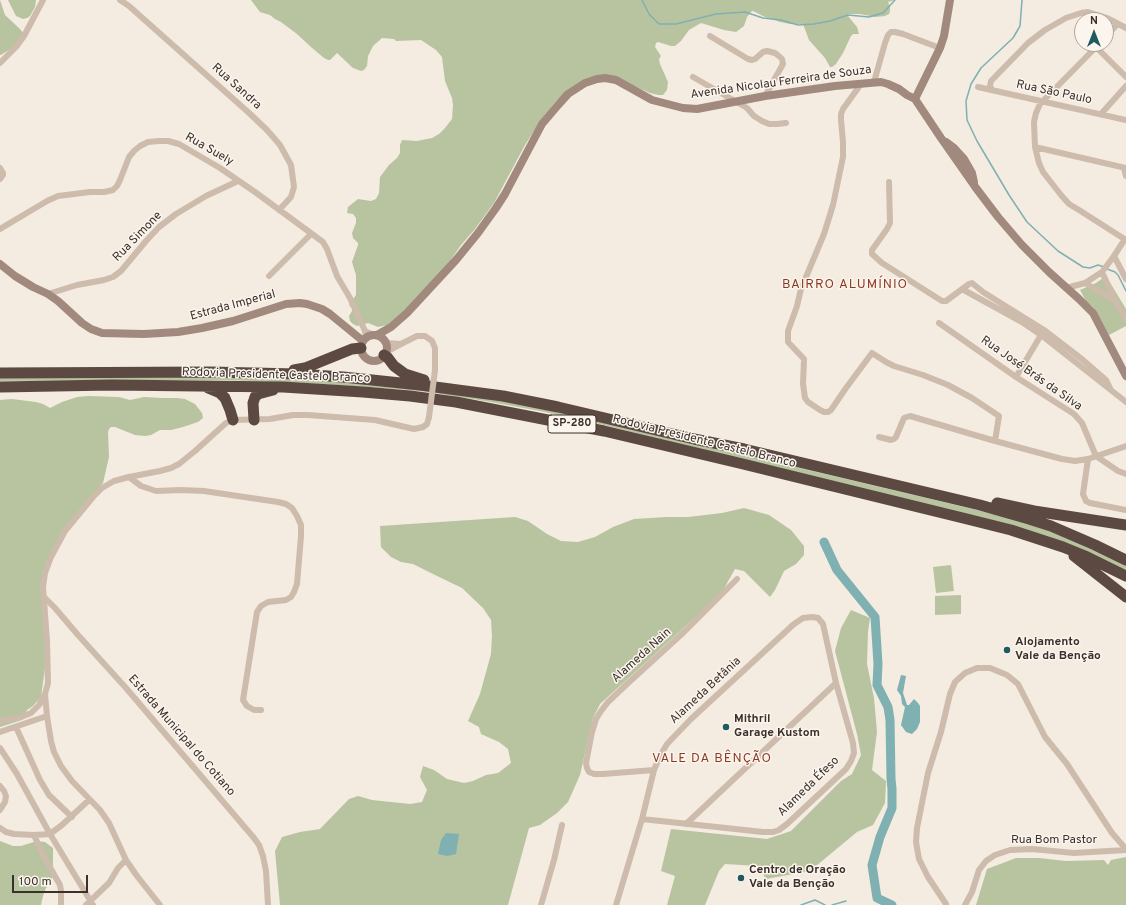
<!DOCTYPE html>
<meta charset="utf-8">
<style>
body{margin:0}
#map{position:relative;width:1126px;height:905px;overflow:hidden;background:#f4ebe1;font-family:Overpass,sans-serif}
canvas{display:block}
.north{position:absolute;left:1074px;top:12px;width:40px;height:40px;box-sizing:border-box;background:#fbf5ee;border:1px solid #aea6a0;border-radius:50%;rotate:0deg;font-size:11px;font-weight:700;line-height:16px;text-align:center;color:#3b302b}
.north::after{content:'';display:block;margin:auto;width:14px;height:18px;background:#1f5a5e;clip-path:polygon(50% 0,100% 100%,50% 72%,0 100%)}
.scale{position:absolute;left:12px;top:875px;width:76px;height:18px;box-sizing:border-box;border:2px solid #3b302b;border-top:0;padding-left:5px;font-size:12px;line-height:14px;white-space:nowrap;color:#3b302b;-webkit-text-stroke:3px #fbf5ee;paint-order:stroke}
</style>
<div id="map">
<canvas width="1126" height="905"></canvas>
<div class="north">N</div>
<div class="scale">100 m</div>
</div>
<script>
const context = document.querySelector('canvas').getContext('2d');
context.lineJoin = 'round';
function fillPath(path, color) { context.fillStyle = color; context.fill(path, 'evenodd'); }
const poly = rows => new Path2D(rows.map(r => 'M' + r).join(''));
function stroke(path, color, width, dash) { context.strokeStyle = color; context.lineWidth = width; context.lineCap = dash ? 'butt' : 'round'; context.setLineDash(dash || []); context.stroke(path); }
function label(font, color, halo, rows, align = 'center') {
  context.font = font + ' Overpass,sans-serif'; context.lineWidth = 3; context.setLineDash([]); context.textBaseline = 'middle'; context.strokeStyle = halo; context.fillStyle = color; for (const [text, x, y, turn = 0] of rows) {
    context.save(); context.translate(x, y); context.rotate((+turn || 0) * Math.PI / 180); context.textAlign = isNaN(turn) ? turn : align; if (halo) context.strokeText(text, 0, 0); context.fillText(text, 0, 0); context.restore();
  }
}
const green = poly([
 [0,0,5,15,20,29,24,34,12,48,1,55,0,55],
 [8,0,36,0,35,7,30,16,27,18,23,19,16,16],
 [251,0,895,0,888,2,890,7,890,11,889,14,885,16,875,17,860,14,848,14,848,16,857,27,859,34,853,34,851,36,843,53,836,64,832,67,830,67,825,58,809,40,803,24,790,24,780,22,765,17,753,11,752,11,747,17,744,26,736,32,724,30,701,23,689,30,681,41,675,46,671,46,658,42,656,43,655,47,661,56,659,59,660,64,668,82,667,90,663,95,658,95,650,93,620,80,610,78,572,88,557,100,543,117,525,145,494,203,475,229,461,245,450,261,412,306,387,325,378,327,368,323,357,326,353,324,350,321,349,316,352,311,352,308,349,305,356,295,356,275,352,262,358,245,358,243,353,238,352,233,356,223,356,218,353,214,347,213,348,207,358,199,371,201,376,199,379,193,380,177,389,165,397,158,400,153,400,145,402,140,417,141,432,138,439,134,445,128,452,119,453,105,452,98,445,81,442,57,436,50,421,40,396,41,394,39,382,38,373,46,368,56,367,66,364,70,361,71,353,68,337,53,330,60,328,60,324,58,311,47,297,34,281,22,275,19,270,15,260,12],
 [1106,276,1126,309,1126,326,1109,335,1093,307,1086,301,1080,290,1096,283],
 [0,377,226,377,337,381,487,397,639,430,998,515,1046,529,1126,565,1126,573,1099,559,671,442,604,425,540,411,485,401,428,392,397,389,303,383,226,380,0,381],
 [88,396,119,397,130,400,144,397,163,398,177,398,185,399,195,404,202,413,203,418,198,422,183,427,171,430,160,430,151,435,145,436,135,435,115,427,111,427,109,429,108,432,109,457,103,483,83,506,63,532,45,573,46,661,41,697,33,706,27,710,22,720,0,727,0,400,12,399,36,402,43,404,50,408,62,402,77,397],
 [744,508,769,515,791,530,804,546,804,555,796,564,784,571,775,590,770,597,744,571,735,569,721,594,600,704,593,718,580,775,568,802,557,813,540,825,529,828,508,905,280,905,275,851,282,837,300,832,320,829,349,799,358,796,372,800,410,804,422,802,427,790,420,777,423,766,434,770,447,779,464,783,473,781,486,775,498,773,511,763,508,749,499,742,481,734,479,727,468,721,480,694,491,654,492,636,491,620,483,608,462,588,433,574,413,564,401,562,391,557,381,547,380,526,515,517,528,521,547,534,561,541,578,542,595,537,613,527,634,519,667,517,688,517,722,513],
 [951,565,954,591,936,593,933,567],
 [961,595,961,614,935,615,935,596],
 [851,610,870,618,868,632,867,664,874,698,877,732,872,770,886,781,885,803,873,825,857,832,810,871,766,879,758,866,725,864,719,871,705,905,667,905,675,876,661,871,671,829,767,839,791,831,841,781,852,774,861,755,857,734,835,651,841,628],
 [0,841,13,846,21,846,37,841,45,842,53,848,53,874,51,882,46,888,43,896,41,905,0,905],
 [1126,857,1126,905,976,905,987,869,1016,858,1039,858,1066,861,1104,860,1108,865,1111,860]
]);
const water = poly([
 [901,675,906,676,903,693,907,705,909,705,914,699,918,703,920,706,920,722,917,729,912,734,906,732,901,725,905,707,902,704,901,696,897,690],
 [446,833,459,834,456,854,447,856,438,854,441,840]
]);
const stream = poly([
 [642,0,649,14,659,24,676,24,716,14,745,12,763,18,781,20,798,25,814,24,830,21,848,15,869,17,883,13,895,0],
 [1022,0,1020,26,1013,38,981,68,971,84,966,101,967,120,977,141,1009,195,1027,222,1058,251,1083,267,1090,268,1098,265,1104,267],
 [1107,269,1115,272,1118,275,1126,291],
 [801,905,815,900,825,905],
 [832,905,846,901]
]);
const river = poly([
 [824,542,837,570,875,617,878,664,877,685,888,707,890,720,891,779,892,789,892,808,880,837,872,865,877,898,892,905]
]);
const street = poly([
 [120,0,129,6,248,112,267,130,280,145,291,165,294,187,291,197,279,210],
 [710,36,748,59,752,60,755,59,763,52,767,51,775,53,780,57,782,59,783,64,765,96],
 [1106,36,1118,24],
 [1099,44,1040,104,1036,113,1034,122,1035,147,1039,163,1043,172,1061,195,1069,204,1079,210,1126,240],
 [1096,47,1126,77],
 [0,63,16,47,24,36,43,0],
 [693,77,747,108,754,116,762,121,769,124,777,124,786,123],
 [874,82,885,43,888,35,891,32,895,32,903,34,940,48],
 [861,84,843,109,841,114,841,120,843,142,843,157,833,205,824,234,801,289,797,306,788,331,788,342,804,359,803,384,805,398,808,402,820,410,824,412,828,412,831,410,846,388,872,353,886,362,894,366,923,375,948,385,972,398,999,416,995,441],
 [978,87,1126,120],
 [992,90,990,86,991,81,1028,43,1045,30,1066,18,1081,13,1088,12,1107,18,1126,28],
 [1101,114,1126,86],
 [1035,147,1126,168],
 [0,168,3,173,3,175,0,179],
 [1124,168,1126,176],
 [889,182,890,223,887,229,872,250,872,254,882,263,942,301,946,301,969,284,972,283,983,292,1044,330,1083,360,1106,380,1110,388],
 [0,229,47,201,58,196,90,192,104,192,113,190,117,186,120,180,129,157,134,151,140,146,148,142,159,141,168,141,179,144,220,168,255,192,323,242,327,249,337,276,350,298,365,331],
 [1114,256,1126,279],
 [1102,272,1115,301,1126,319],
 [269,276,311,234],
 [1085,283,1115,301],
 [1066,288,1085,283,1102,272,1114,256,1125,239],
 [962,289,1022,322,1041,335,1126,402],
 [48,294,77,285,104,280,113,277,121,271,146,241,159,227,176,214,206,196,238,181],
 [939,323,1016,377,1074,414,1082,423,1096,456],
 [366,338,365,331,373,335],
 [401,344,417,336,425,336,432,341,435,348,435,370],
 [386,352,401,344,386,343],
 [1016,377,1041,335],
 [879,437,891,440,894,439,896,437,904,418,910,416,995,441,1062,459,1075,461,1088,459,1126,446],
 [1096,456,1118,471,1126,474],
 [1088,459,1083,494,1086,501,1090,503,1126,510],
 [129,477,141,486,156,491,181,490,204,491,278,502,286,504,292,508,297,516,301,525,301,536,297,584,294,592,291,597,286,600,268,602,261,606,257,612,243,700,247,706,254,710,261,710],
 [44,597,55,608,78,635,126,688,254,838,259,845,263,856,266,871,268,905],
 [45,694,47,716,51,741,54,752,61,766,72,781,100,810,109,823,126,860,137,876,160,905],
 [0,721,21,717,31,713,39,705,45,694,48,683,47,641,43,587,45,573,51,557,65,531,93,497,102,488,114,481,129,477,160,471,171,468,179,464,195,451,226,423,233,420,270,419,293,415,308,415,375,420,414,429,423,427,427,424,429,417],
 [16,727,40,780,49,795,72,817],
 [0,732,47,716],
 [0,748,17,774,50,834,62,825,89,800],
 [654,770,603,774,594,774,589,772,587,768,586,763,592,732,596,719,601,711,608,702,627,684,684,632,737,579],
 [0,786,4,791,6,796,5,802,0,810],
 [686,824,836,683],
 [0,828,6,832,14,834,34,835,50,834,93,905],
 [34,835,42,853,60,885,61,891,61,905],
 [946,904,928,877,919,859,916,842,917,828,928,773,941,732,950,694,955,682,965,673,977,668,990,668,1007,675,1018,684,1045,737,1067,764,1112,833,1126,849],
 [86,905,109,883,118,868,126,860],
 [541,905,554,860,562,825],
 [616,905,642,819,654,770,660,756,667,744,691,719,794,624,803,618,812,617,818,618,823,624,836,683,853,743,854,753,851,761,846,769,787,824,779,830,773,832,763,832,642,819],
 [965,905,972,892,979,870,986,861,995,855,1010,850,1032,849,1074,853,1126,850]
]);
const secondary = poly([
 [915,99,940,48,944,36,950,0],
 [946,142,954,148,964,159,972,173,974,182],
 [0,264,15,276,33,287,48,294,58,301,82,323,91,329,102,333,144,334,178,332,202,328,233,321,286,304,300,303,307,304,322,309,330,314,363,341],
 [377,335,391,327,407,313,456,260,478,233,496,208,505,194,542,124,559,104,568,94,585,83,597,79,605,78,616,80,652,100,683,108,697,109,765,96,835,86,881,82,888,84,899,89,907,95,915,99,941,138,976,188,998,217,1022,245,1049,272,1079,299,1093,313,1126,376],
 '361 348a13 13 0 1 1 26 0a13 13 0 1 1-26 0Z'
]);
const highway = poly([
 [384,355,388,358,394,366,405,374,424,380],
 [294,370,305,368,352,349,361,348],
 [0,373,210,372,297,374,343,377,420,385,503,396,558,407,694,439,744,449,980,505,1029,519,1051,526,1095,545,1126,560],
 [0,387,112,385,283,387,363,392,410,396,456,402,604,431,743,464,808,480,967,519,1011,530,1063,547,1085,556,1126,576],
 [208,388,220,393,225,398,230,410,233,420],
 [254,420,253,403,255,397,258,394,273,390],
 [997,503,1034,511,1126,525],
 [1074,556,1126,597]
]);
const streetBridge = poly([
 [429,417,435,370]
]);
const markers = [
 [1007,650,4,"#1f5a5e"],
 [726,727,4,"#1f5a5e"],
 [741,878,4,"#1f5a5e"]
];
const shields = [
 [572,424,48]
];
const shieldNames = [
 ["SP-280",572,424]
];
const streetNames = [
 ["Avenida Nicolau Ferreira de Souza",781,83,-8],
 ["Rua Sandra",236,87,42],
 ["Rua São Paulo",1054,93,12],
 ["Rua Suely",209,150,30],
 ["Rua Simone",138,237,-46],
 ["Estrada Imperial",233,306,-15],
 ["Rua José Brás da Silva",1031,374,35],
 ["Rodovia Presidente Castelo Branco",276,376,2],
 ["Rodovia Presidente Castelo Branco",704,442,14],
 ["Alameda Nain",642,656,-42],
 ["Alameda Betânia",706,691,-43],
 ["Estrada Municipal do Cotiano",181,736,49],
 ["Alameda Éfeso",809,787,-44],
 ["Rua Bom Pastor",1054,841]
];
const poiNames = [
 ["Alojamento",1015,643],
 ["Vale da Benção",1015,657],
 ["Mithril",734,720],
 ["Garage Kustom",734,734],
 ["Centro de Oração",749,871],
 ["Vale da Benção",749,885]
];
const neighbourhoodNames = [
 ["BAIRRO ALUMÍNIO",845,285],
 ["VALE DA BÊNÇÃO",712,759]
];
fillPath(green, '#b8c4a0');
fillPath(water, '#7fb0b2');
stroke(stream, '#7fb0b2', 1.5);
stroke(river, '#7fb0b2', 9);
stroke(street, '#cdbbac', 6);
stroke(secondary, '#a18a7d', 8);
stroke(highway, '#5c4a42', 11);
stroke(streetBridge, '#cdbbac', 6);
for (const [x, y, r, color] of markers) { const dot = new Path2D(); dot.arc(x, y, r, 0, 2 * Math.PI); context.fillStyle = color; context.fill(dot); stroke(dot, '#fbf5ee', 1.5); }
for (const [x, y, w] of shields) { const box = new Path2D(); box.roundRect(x - w / 2, y - 9, w, 18, 3); context.fillStyle = '#fbf5ee'; context.fill(box); stroke(box, '#3b302b', 1); }
label('bold 11px', '#3b302b', null, shieldNames);
label('12px', '#3b302b', '#fbf5ee', streetNames);
label('bold 12px', '#3b302b', '#fbf5ee', poiNames, 'left');
context.letterSpacing = '1px';
label('13px', '#8c3b22', '#fbf5ee', neighbourhoodNames);
context.letterSpacing = '0px';
</script>
